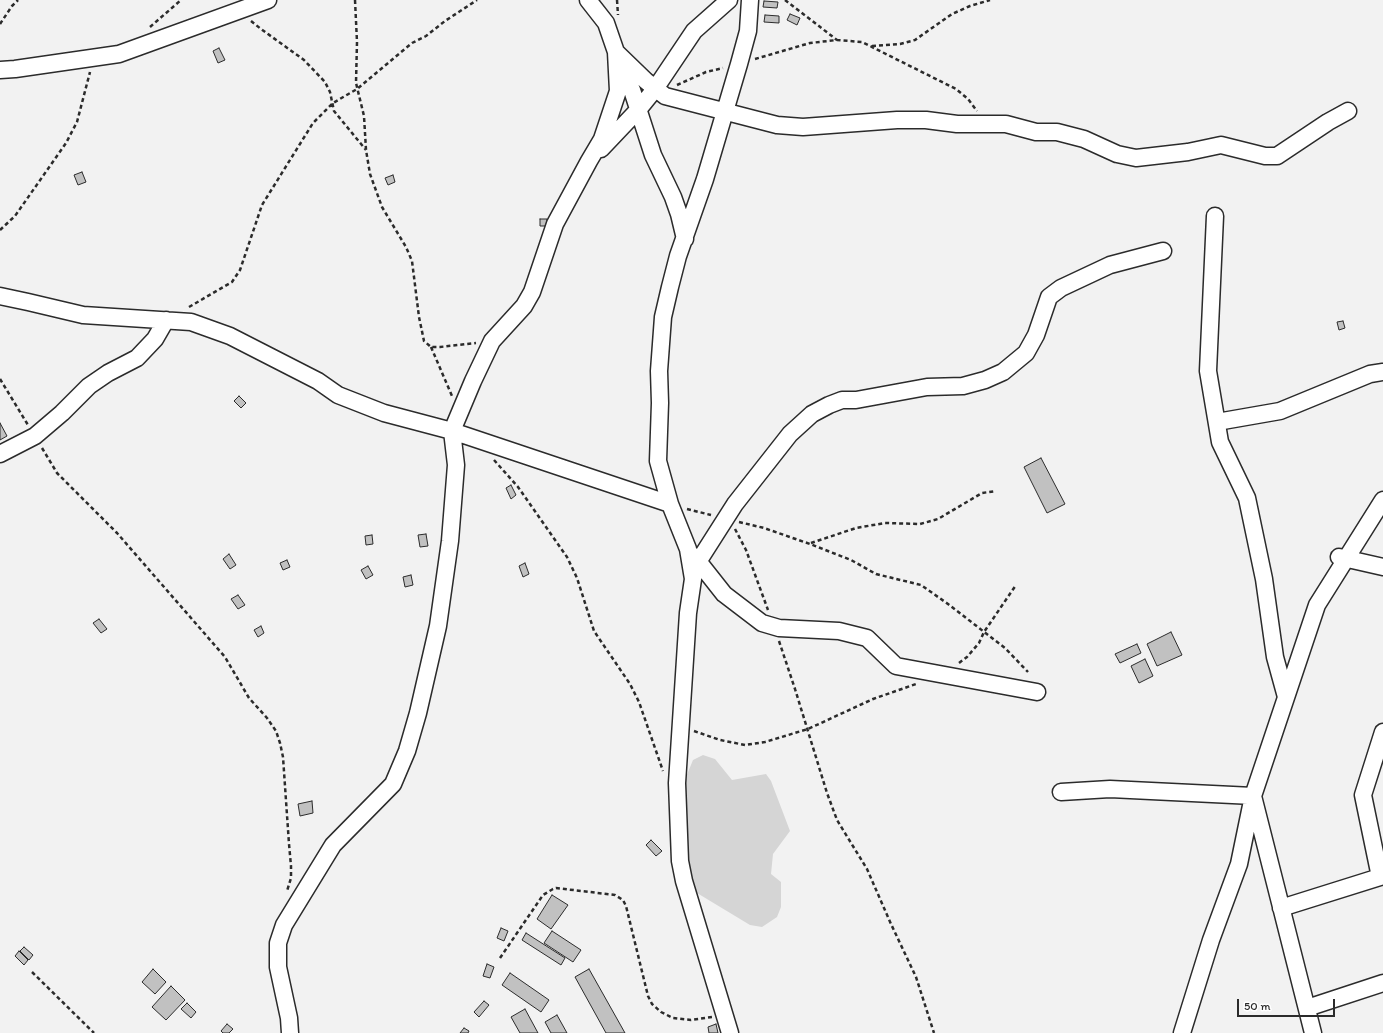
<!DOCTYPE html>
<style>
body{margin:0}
#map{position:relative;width:1383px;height:1033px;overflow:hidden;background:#f2f2f2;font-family:Itim,sans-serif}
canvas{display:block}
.scale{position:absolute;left:1237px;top:999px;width:98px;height:18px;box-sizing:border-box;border:2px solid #2b2b2b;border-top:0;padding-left:5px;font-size:12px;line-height:14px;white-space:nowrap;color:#2b2b2b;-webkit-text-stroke:3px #fff;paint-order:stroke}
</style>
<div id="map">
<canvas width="1383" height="1033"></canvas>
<div class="scale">50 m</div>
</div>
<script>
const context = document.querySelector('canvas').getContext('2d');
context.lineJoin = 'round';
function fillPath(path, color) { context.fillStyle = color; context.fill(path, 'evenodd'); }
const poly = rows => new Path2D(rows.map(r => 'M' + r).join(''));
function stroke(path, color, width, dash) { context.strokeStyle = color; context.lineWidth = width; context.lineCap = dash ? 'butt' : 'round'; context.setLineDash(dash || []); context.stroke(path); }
const green = poly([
 [703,755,715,759,732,780,766,774,771,781,790,831,773,854,771,874,781,882,781,907,777,917,762,927,750,925,697,893,686,867,684,782,693,760]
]);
const building = poly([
 [764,1,778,2,777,8,763,7,764,1],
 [790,14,800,18,797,25,787,20,790,14],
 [765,15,779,16,779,23,764,22,765,15],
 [219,48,225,60,218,63,213,51,219,48],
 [82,172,86,182,78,185,74,175,82,172],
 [393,175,395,182,388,185,385,178,393,175],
 [540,219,547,219,547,226,540,226,540,219],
 [1343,321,1345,328,1339,330,1337,322,1343,321],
 [239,396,246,403,241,408,234,401,239,396],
 [0,423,7,436,0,440,0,423],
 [1041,458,1065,504,1047,513,1024,467,1041,458],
 [511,485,516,495,511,499,506,488,511,485],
 [426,534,428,546,420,547,418,535,426,534],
 [372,535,373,544,366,545,365,536,372,535],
 [229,554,236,565,230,569,223,559,229,554],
 [287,560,290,567,283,570,280,563,287,560],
 [525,563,529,574,523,577,519,566,525,563],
 [368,566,373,575,366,579,361,570,368,566],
 [411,575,413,585,405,587,403,577,411,575],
 [238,595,245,605,238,609,231,599,238,595],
 [99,619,107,629,101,633,93,623,99,619],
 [261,626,264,633,258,637,254,630,261,626],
 [1171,632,1182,655,1157,666,1147,644,1171,632],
 [1137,644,1141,653,1120,663,1115,654,1137,644],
 [1145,659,1153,676,1139,683,1131,666,1145,659],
 [312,801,313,813,300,816,298,804,312,801],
 [651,840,662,851,656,856,646,845,651,840],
 [552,895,568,905,551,929,537,919,552,895],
 [501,928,508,931,504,941,497,938,501,928],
 [552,931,581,950,573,962,544,943,552,931],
 [526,933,565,958,561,965,522,940,526,933],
 [24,947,33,955,29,960,20,951,24,947],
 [19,951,28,960,24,965,15,956,19,951],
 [487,964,494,967,490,978,483,976,487,964],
 [153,969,166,982,155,994,142,982,153,969],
 [589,969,625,1033,606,1033,575,977,589,969],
 [510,973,549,1000,541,1012,502,985,510,973],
 [171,986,185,1000,166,1020,152,1007,171,986],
 [484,1001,489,1005,479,1017,474,1012,484,1001],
 [187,1003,196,1012,191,1018,181,1009,187,1003],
 [525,1009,538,1033,520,1033,511,1017,525,1009],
 [557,1015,567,1033,551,1033,545,1022,557,1015],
 [227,1024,233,1029,229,1033,223,1033,221,1031,227,1024],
 [716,1024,718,1033,709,1033,708,1027,716,1024],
 [464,1028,469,1031,468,1033,460,1033,464,1028]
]);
const path = poly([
 [355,0,357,42,356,83,364,116,366,150,370,174,382,207,406,247,412,261,419,317,424,341,431,347,440,347,476,343],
 [617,0,618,15],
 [785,0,837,40],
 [251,21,261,29,304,60,325,82,330,92,334,111,366,150],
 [0,24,12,6,18,0],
 [150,27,181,0],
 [872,46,900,44,915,40,952,14,970,6,990,0],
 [755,59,810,43,837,40,862,42,956,89,968,99,977,111],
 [677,85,706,72,723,68],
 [0,230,15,216,66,143,77,122,90,72],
 [189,307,232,282,240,270,262,205,313,123,333,103,357,89,412,43,426,36,445,21,477,0],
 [431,347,452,396],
 [0,379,28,425],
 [42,448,57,473,117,533,225,657,249,698,267,718,276,731,280,743,283,757,289,844,291,866,291,878,287,891],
 [494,460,518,487,567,557,577,578,594,631,630,684,639,702,663,771],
 [687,509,711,515],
 [739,522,764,528,810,544,851,560,876,574,921,585,948,604,1005,648,1028,672],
 [735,529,746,550,768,610],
 [811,543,856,528,885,523,920,524,938,519,982,493,996,491],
 [779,641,795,689,827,793,837,820,867,869,891,924,916,977,934,1033],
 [959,663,967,657,979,643,984,632,1016,585],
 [694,731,720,740,745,745,765,742,808,729,873,699,916,684],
 [500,958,543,895,553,889,556,888,615,895,623,900,626,906,648,996,652,1004,661,1012,673,1018,691,1020,712,1017],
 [32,972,94,1033]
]);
const minor = poly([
 [0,70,15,69,119,54,268,0],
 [601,149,638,110,655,89,694,31,729,0],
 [1215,216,1208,371,1220,442,1247,498,1264,579,1275,657,1286,697],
 [685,239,679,214,673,197,653,155,632,90,616,52,646,81,665,96,777,125,803,127,897,120,926,120,957,124,1006,124,1036,132,1057,132,1084,139,1117,154,1136,158,1188,152,1221,145,1265,156,1277,156,1328,122,1348,111],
 [0,296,28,302,83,315,191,322,230,336,318,381,338,395,384,413,452,431,670,504],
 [1217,422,1280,411,1370,374,1383,372],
 [0,454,35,436,62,413,89,386,108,373,137,358,155,339,166,320],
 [694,556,724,594,762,623,779,628,839,631,867,638,896,666,1037,692],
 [1339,557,1383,567],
 [693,578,698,562,735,504,790,434,812,414,829,405,842,400,856,400,927,387,963,386,985,380,1003,372,1026,353,1036,335,1049,297,1061,288,1110,265,1163,251],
 [1061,792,1110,789,1253,796,1239,864,1211,940,1182,1033],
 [1380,877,1363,795,1383,732],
 [1281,908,1383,876],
 [1307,1008,1383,983],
 [290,1033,289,1018,278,967,278,943,284,925,333,845,393,784,407,751,418,713,438,626,450,541,456,465,452,431,473,381,492,341,524,306,532,292,555,224,589,161,602,139,618,91,616,52,606,23,588,0],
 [730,1033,684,881,680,861,677,783,688,613,693,579,688,549,670,504,658,461,660,403,659,371,663,317,670,287,678,256,705,179,739,64,748,31,750,0],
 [1313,1033,1253,796,1317,605,1383,500]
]);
fillPath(green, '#d5d5d5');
fillPath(building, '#c1c1c1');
stroke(building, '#2b2b2b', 1);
stroke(minor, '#2b2b2b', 19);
stroke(path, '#2b2b2b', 2.5, [4, 3]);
stroke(minor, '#fff', 16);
</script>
